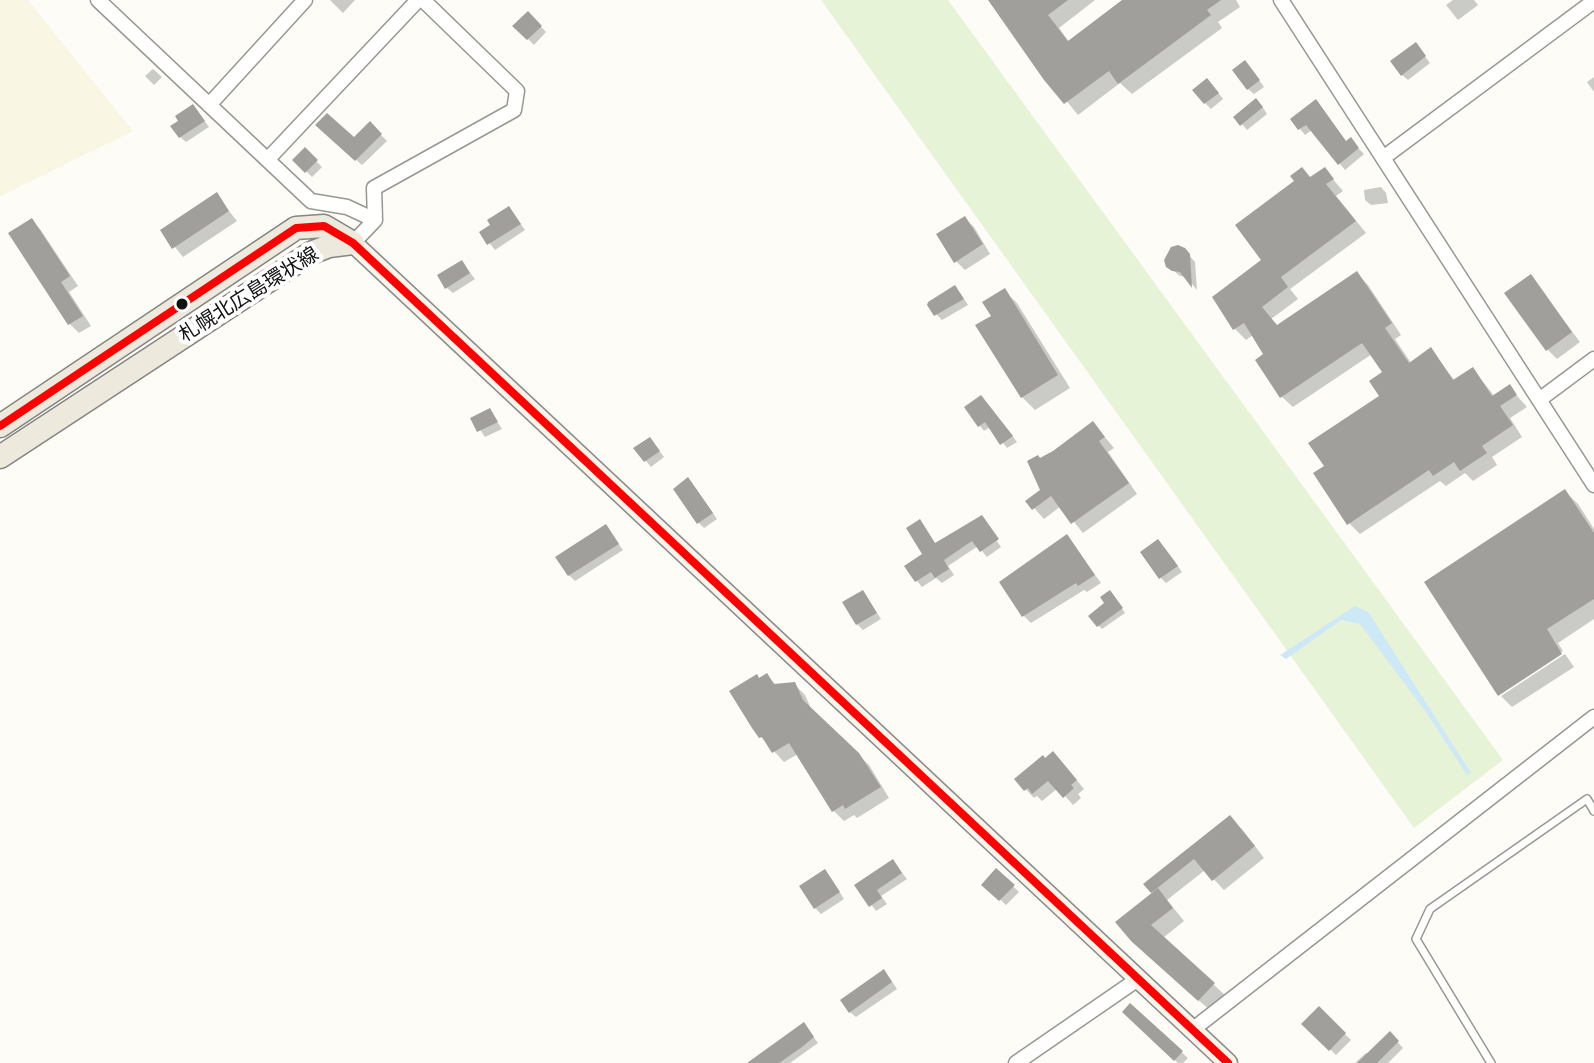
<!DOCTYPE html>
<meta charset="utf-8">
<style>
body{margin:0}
canvas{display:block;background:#fdfcf7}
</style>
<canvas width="1594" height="1063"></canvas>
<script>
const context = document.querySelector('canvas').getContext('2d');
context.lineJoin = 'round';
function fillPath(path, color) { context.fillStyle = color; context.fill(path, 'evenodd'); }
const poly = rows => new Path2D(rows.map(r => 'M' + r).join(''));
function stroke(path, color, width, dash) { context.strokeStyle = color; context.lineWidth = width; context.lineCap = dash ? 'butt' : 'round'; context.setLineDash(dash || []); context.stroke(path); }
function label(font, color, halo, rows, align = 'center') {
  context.font = font + ' "Noto Serif","Noto Sans JP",serif'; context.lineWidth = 8; context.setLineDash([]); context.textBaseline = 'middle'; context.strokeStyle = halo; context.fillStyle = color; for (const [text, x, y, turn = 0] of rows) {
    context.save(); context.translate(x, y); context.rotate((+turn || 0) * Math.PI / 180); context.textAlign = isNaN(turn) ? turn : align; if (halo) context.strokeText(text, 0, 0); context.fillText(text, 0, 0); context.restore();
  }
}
const farmland = poly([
 [0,0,28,0,133,131,0,197]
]);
const green = poly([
 [821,0,948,0,1503,760,1414,828]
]);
const water = poly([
 [1355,606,1368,612,1471,773,1467,775,1426,712,1360,624,1341,620,1286,659,1280,655]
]);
const shadow = poly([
 [330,0,355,0,343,13],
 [989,0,1095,0,1059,28,1069,42,1125,0,1236,0,1240,7,1218,22,1222,28,1132,94,1120,83,1078,115,1017,40],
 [1453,0,1474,0,1478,5,1458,20,1446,5],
 [528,13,546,32,534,45,515,26],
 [1421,51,1430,63,1408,80,1402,75],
 [153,69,162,77,154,85,145,76],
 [1251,69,1264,87,1254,94,1248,89],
 [1594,77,1594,92,1587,82],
 [1213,86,1223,99,1211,109,1205,103],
 [1316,102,1347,143,1356,146,1364,154,1345,170,1312,130,1305,135,1292,119],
 [1262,106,1267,114,1247,130,1242,124],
 [194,107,209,127,186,142,180,137],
 [370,124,387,141,362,165,318,125,354,140],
 [305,150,322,167,312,177,295,160],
 [1324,169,1343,191,1336,196,1366,233,1290,289,1298,299,1271,319,1278,327,1357,274,1368,285,1401,335,1395,339,1411,363,1430,349,1455,381,1473,369,1495,397,1509,387,1527,407,1510,418,1522,437,1492,457,1497,465,1473,481,1465,473,1446,486,1440,481,1360,534,1349,523,1327,467,1382,396,1384,373,1372,354,1293,407,1281,396,1266,355,1253,335,1246,340,1235,329,1215,298,1264,261,1311,179],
 [1381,187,1386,193,1388,203,1371,205,1365,200,1364,190],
 [216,195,237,221,183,257,162,231],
 [509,208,525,230,495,250,482,233],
 [964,218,974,227,990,254,965,270,956,261],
 [31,220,40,229,78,286,69,292,91,326,79,333,70,324,11,234],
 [1184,250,1195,262,1197,290,1186,277,1180,276,1168,266],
 [462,262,475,279,453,293,447,288],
 [1530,276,1580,342,1557,359,1548,350],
 [1004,291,1017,303,1070,388,1035,410,1022,397,978,326,993,316],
 [960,293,968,305,942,320,936,314],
 [986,402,1017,442,1007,448,990,427,984,431,980,426,967,407],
 [490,411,502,429,485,437,473,419],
 [1093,423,1114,448,1108,452,1137,494,1083,533,1061,506,1044,519,1028,501,1042,490],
 [655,445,664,457,651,467,636,449],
 [694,486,717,519,704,528,699,523],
 [1565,492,1578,504,1594,529,1594,619,1558,643,1563,651,1500,692],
 [983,521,1001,547,987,557,978,546,948,566,954,575,942,583,936,578,922,587,917,581,907,566,925,555,920,522,936,545],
 [606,526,623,550,575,581,569,575],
 [1067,537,1101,583,1087,592,1084,590,1031,623,1023,615],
 [1164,547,1182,572,1166,583,1161,578],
 [863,592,881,619,863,630,857,624],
 [1114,597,1125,613,1102,629,1098,625,1107,604],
 [1565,654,1574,667,1512,707,1501,696],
 [767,676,777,686,794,684,805,695,812,711,869,765,889,798,857,818,854,815,844,821,834,811,798,754,784,762,761,737,760,680],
 [1062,762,1084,789,1078,794,1081,798,1073,805,1058,788,1042,801,1037,796,1034,798,1017,780],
 [1241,828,1264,858,1224,890,1205,870,1167,900,1184,921,1163,938,1226,996,1212,1012,1146,954,1154,894,1146,884],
 [893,861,907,879,881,896,887,904,876,911,857,885],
 [996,870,1019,892,1006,905,984,884],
 [830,877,844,899,821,914,815,908],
 [889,977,897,989,856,1017,850,1012],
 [1131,1006,1188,1058,1183,1063,1178,1063,1125,1012],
 [1319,1008,1351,1040,1336,1055,1304,1024],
 [804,1024,818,1043,790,1063,749,1063],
 [1390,1034,1403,1048,1388,1063,1355,1063,1366,1053,1368,1055]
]);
const building = poly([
 [988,0,1068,0,1048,15,1068,41,1122,0,1221,0,1207,10,1211,15,1118,84,1109,71,1064,104,1044,80],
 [528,11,542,26,527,40,512,26],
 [1416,42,1426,56,1401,76,1390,61],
 [1245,60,1260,80,1247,90,1232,70],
 [1207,78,1219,93,1204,104,1192,90],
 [1256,98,1263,107,1240,126,1233,117],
 [1316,99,1346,141,1351,137,1359,148,1338,165,1306,125,1298,130,1290,119],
 [193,104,205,121,179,138,170,126,178,121,175,116],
 [327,113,354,137,370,121,382,134,355,161,315,125],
 [305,147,318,160,305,173,292,160],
 [1302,167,1310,177,1325,167,1334,179,1326,184,1356,221,1281,277,1288,287,1262,307,1277,325,1357,271,1392,323,1385,328,1409,363,1431,347,1453,380,1473,367,1492,396,1510,384,1517,395,1500,406,1513,425,1482,446,1487,453,1460,471,1454,462,1433,476,1429,470,1347,525,1313,473,1324,466,1308,443,1379,396,1369,381,1382,372,1362,343,1280,398,1255,360,1263,354,1244,323,1233,330,1212,297,1261,260,1235,225,1294,181,1290,176],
 [217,192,229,211,172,249,160,230],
 [509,206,521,224,487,245,479,232,490,225,487,220],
 [965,216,983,244,954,263,936,234],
 [32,218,70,276,61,282,83,316,68,325,8,233],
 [1178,245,1185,248,1190,254,1192,288,1180,272,1172,271,1166,267,1164,260,1171,247],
 [462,260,470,273,445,289,437,275],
 [1531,274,1572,332,1546,351,1504,293],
 [955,285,964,299,934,316,927,305,928,302],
 [1005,288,1058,375,1021,398,975,325,991,316,982,302],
 [981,395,1013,436,1000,445,985,422,978,427,964,407],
 [490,408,498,422,477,432,470,418],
 [1093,421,1105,437,1099,441,1129,483,1071,524,1051,496,1032,510,1025,501,1040,490,1027,461,1038,455,1040,458,1053,451],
 [650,437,660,451,644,462,633,448],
 [688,477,713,513,697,524,673,489],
 [1565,489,1594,533,1594,599,1547,629,1562,654,1498,696,1424,582],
 [982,515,999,539,980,552,972,541,944,560,949,569,935,578,931,572,915,582,904,566,922,554,906,528,920,519,935,543],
 [606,524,619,544,568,576,555,557],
 [1067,534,1095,575,1078,586,1076,583,1022,617,999,582],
 [1158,539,1178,566,1159,579,1140,552],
 [863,590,877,613,856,625,842,602],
 [1110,590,1123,608,1097,627,1088,616,1104,603,1100,597],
 [767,673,774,684,795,682,803,700,859,753,881,787,845,809,843,805,832,812,789,743,772,753,762,737,759,738,752,728,729,691,757,674,759,678],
 [1053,751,1077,780,1071,785,1074,788,1063,798,1048,781,1032,794,1028,788,1024,791,1014,779,1043,755,1045,758],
 [1230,815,1255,846,1212,881,1194,859,1151,893,1143,884],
 [893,859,902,873,877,890,882,898,869,907,854,885],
 [996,868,1015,885,999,901,981,885],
 [825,869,840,892,814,909,799,886],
 [1158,888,1173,908,1151,925,1215,983,1198,1001,1131,941,1115,922],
 [884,969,892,982,849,1013,840,1000],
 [1130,1003,1183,1051,1174,1061,1122,1012],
 [1319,1006,1346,1033,1329,1051,1301,1024],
 [804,1022,814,1037,802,1047,779,1063,747,1063],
 [1390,1031,1399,1041,1377,1063,1357,1063]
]);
const lane = poly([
 [1491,1063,1416,939,1430,909,1587,799,1594,811]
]);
const street = poly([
 [98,0,311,201,347,207,375,220],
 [1281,0,1594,485],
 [209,105,305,0],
 [1383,158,1594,1],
 [268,159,418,0],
 [353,243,375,220,374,188,514,110,517,91,423,0],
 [1539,400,1594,359],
 [1192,1030,1594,717],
 [1016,1063,1138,979]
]);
const secondary = poly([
 [353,243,1228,1063]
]);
const primary = poly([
 [0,426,296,228,324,226,353,243],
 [0,457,311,253,329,246,353,243]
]);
const bus1 = poly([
 [0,426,296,228,324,226,353,243,1228,1063]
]);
const markers = [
 [182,304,7,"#111"]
];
const streetNames = [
 ["札幌北広島環状線",249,295,-32]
];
fillPath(farmland, '#f9f7e4');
fillPath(green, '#e7f3d7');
fillPath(water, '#cde8f7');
fillPath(shadow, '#0003');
fillPath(building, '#a19f9c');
stroke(lane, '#979795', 10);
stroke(street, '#979795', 17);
stroke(secondary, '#8e8d8b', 21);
stroke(primary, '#858482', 25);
stroke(lane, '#fffffe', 7);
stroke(street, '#fffffe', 14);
stroke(secondary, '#f6f4eb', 18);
stroke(primary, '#ede9dc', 22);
stroke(bus1, '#f00', 8);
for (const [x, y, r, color] of markers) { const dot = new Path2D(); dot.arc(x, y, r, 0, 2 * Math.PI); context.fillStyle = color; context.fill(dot); stroke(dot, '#fff', 3); }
label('20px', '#111', '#fff', streetNames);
</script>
